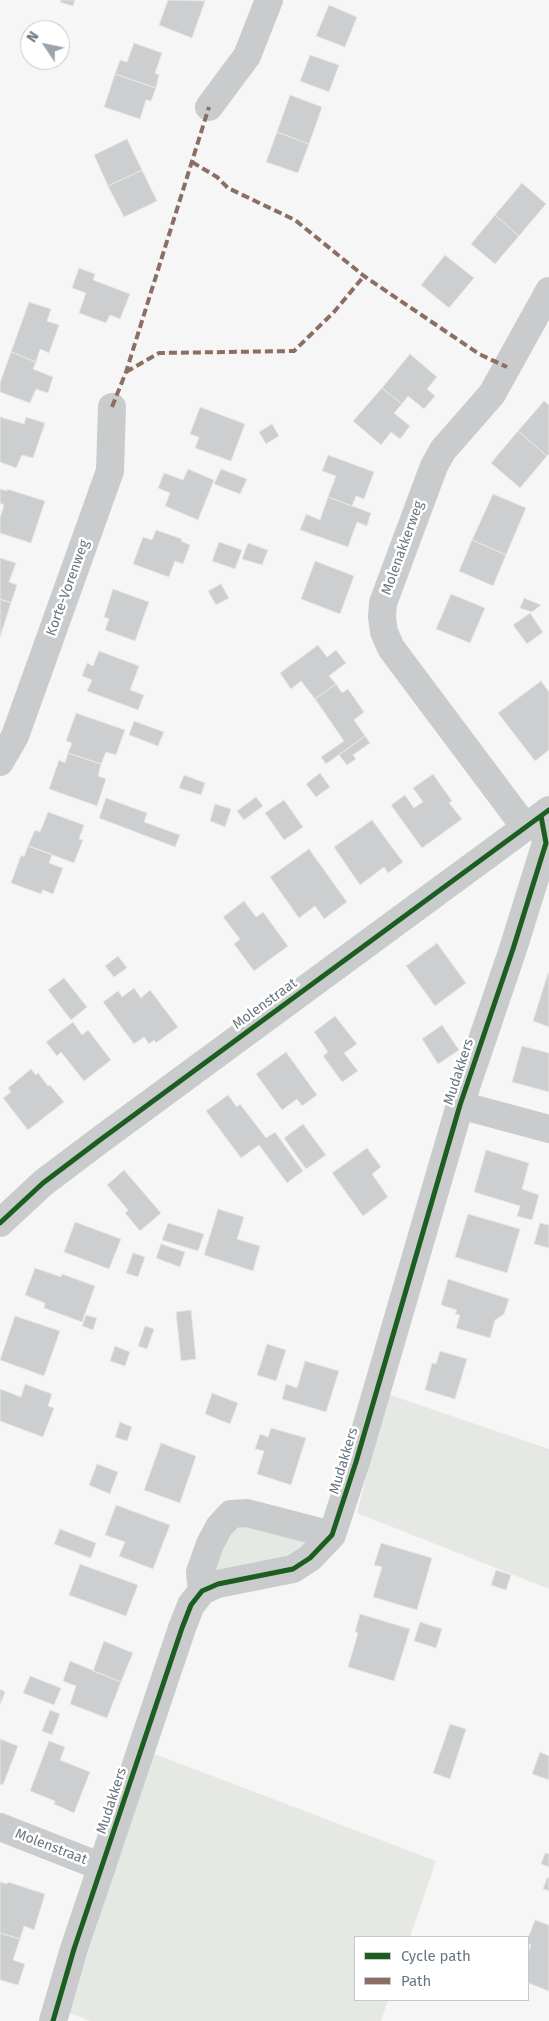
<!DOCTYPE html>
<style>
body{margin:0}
#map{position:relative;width:549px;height:2021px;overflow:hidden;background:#f6f6f6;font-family:"Fira Sans",sans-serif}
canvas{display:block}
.legend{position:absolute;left:354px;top:1936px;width:175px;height:65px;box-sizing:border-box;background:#fff;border:1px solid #c3c9cd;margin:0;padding:6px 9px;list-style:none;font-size:15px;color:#6a7782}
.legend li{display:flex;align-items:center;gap:10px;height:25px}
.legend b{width:25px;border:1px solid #c3c9cd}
.north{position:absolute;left:20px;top:20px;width:50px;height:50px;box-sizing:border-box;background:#fff;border:1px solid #c3c9cd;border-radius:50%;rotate:304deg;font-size:14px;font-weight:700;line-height:20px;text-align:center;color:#6a7782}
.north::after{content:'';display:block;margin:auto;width:18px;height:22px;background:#9ba3ab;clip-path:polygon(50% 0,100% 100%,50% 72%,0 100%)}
</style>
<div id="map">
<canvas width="549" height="2021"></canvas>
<ul class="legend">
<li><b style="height:6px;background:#1b5e20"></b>Cycle path</li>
<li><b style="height:6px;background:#8d6e63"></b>Path</li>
</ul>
<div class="north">N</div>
</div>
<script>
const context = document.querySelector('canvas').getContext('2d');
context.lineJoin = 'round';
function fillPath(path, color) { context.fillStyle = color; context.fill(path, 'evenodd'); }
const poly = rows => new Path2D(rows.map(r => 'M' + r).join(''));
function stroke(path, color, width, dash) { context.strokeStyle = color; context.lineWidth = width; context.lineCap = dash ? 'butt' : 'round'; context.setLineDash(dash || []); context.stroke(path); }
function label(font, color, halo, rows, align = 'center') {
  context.font = font + ' "Fira Sans",sans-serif'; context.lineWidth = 5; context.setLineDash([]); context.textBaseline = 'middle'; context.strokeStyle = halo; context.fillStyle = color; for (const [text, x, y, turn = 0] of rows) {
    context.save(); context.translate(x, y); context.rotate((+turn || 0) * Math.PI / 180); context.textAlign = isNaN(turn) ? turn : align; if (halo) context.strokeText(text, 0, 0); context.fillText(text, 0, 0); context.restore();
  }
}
const green = poly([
 [387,1394,549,1449,549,1589,357,1513],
 [242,1524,307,1538,312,1546,300,1555,219,1575,211,1569,226,1533],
 [152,1753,436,1861,410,1937,355,1937,355,2000,388,2000,381,2021,90,2021,69,2013]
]);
const building = poly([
 [61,0,75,0,73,6,60,2,61,0],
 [168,0,205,1,192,38,159,25,168,0],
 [329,5,357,17,345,47,316,36,329,5],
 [134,43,162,53,155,73,159,75,156,88,115,74,120,60,127,62,134,43],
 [310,55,339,65,329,92,300,81,310,55],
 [115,74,156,88,151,101,146,100,140,119,104,107,115,74],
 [290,95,322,107,309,144,277,132,290,95],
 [277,132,309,144,298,173,266,162,277,132],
 [127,139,142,170,108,186,94,155,127,139],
 [142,170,157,201,124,217,108,186,142,170],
 [522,183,546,204,519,236,495,215,522,183],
 [495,215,519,236,495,264,471,244,495,215],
 [445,255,474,278,449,308,421,285,445,255],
 [79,268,95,274,93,280,130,294,120,319,110,315,106,323,79,313,86,293,72,288,79,268],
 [29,302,51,309,47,321,59,325,49,353,40,349,36,362,11,352,29,302],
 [11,352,36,362,33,369,53,377,48,393,36,389,30,403,0,392,0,383,11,352],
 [410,354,437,377,427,389,435,396,424,409,408,396,402,404,382,388,410,354],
 [382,388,402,404,394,413,410,426,400,439,391,432,381,445,353,421,382,388],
 [544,401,549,405,549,454,547,456,518,431,544,401],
 [200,407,245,424,231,461,195,448,199,437,190,434,200,407],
 [0,417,24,424,26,417,45,423,33,458,22,455,16,468,0,462,0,417],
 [272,424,279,436,266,444,259,432,272,424],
 [518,431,547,456,520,488,491,463,518,431],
 [328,455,374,472,364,499,356,496,352,506,328,497,336,476,322,471,328,455],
 [188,469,214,480,198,520,165,506,170,493,158,488,164,473,183,480,188,469],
 [221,469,247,479,240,494,214,484,221,469],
 [0,489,7,491,7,489,45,501,31,543,0,533,0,518,4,505,0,503,0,489],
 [493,494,526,508,506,555,472,540,493,494],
 [328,497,371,513,367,526,357,522,348,547,300,530,306,514,320,520,328,497],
 [156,530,182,539,181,541,190,545,183,564,175,561,169,577,133,564,143,537,152,540,156,530],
 [472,540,506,555,493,586,459,571,472,540],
 [219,542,242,550,235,569,212,561,219,542],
 [248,543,268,550,262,565,242,559,248,543],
 [0,558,16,563,9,582,17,585,11,603,0,599,0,558],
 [315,561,354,576,340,614,301,599,315,561],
 [221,584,229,598,216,605,208,591,221,584],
 [113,589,149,602,135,641,105,630,109,619,104,617,113,589],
 [451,594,485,608,470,643,436,629,451,594],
 [524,598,541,605,532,612,520,608,524,598],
 [0,599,11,603,0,637,0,599],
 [530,613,543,632,527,644,513,625,530,613],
 [318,645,327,657,336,650,346,663,329,676,336,684,315,699,301,681,291,689,280,673,318,645],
 [99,651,139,666,130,690,144,695,138,710,87,691,92,680,82,676,87,663,93,666,99,651],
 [541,681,549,692,549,750,535,761,498,713,541,681],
 [336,684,342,693,348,689,364,712,354,720,365,736,326,764,321,757,344,741,315,699,336,684],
 [76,713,125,730,116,755,106,752,101,764,68,753,72,743,66,741,76,713],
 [134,721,164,732,158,746,129,735,134,721],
 [365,736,370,743,353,755,356,759,347,765,339,755,365,736],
 [68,753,101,764,98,776,106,779,97,806,49,789,59,760,65,763,68,753],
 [320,773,330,787,316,797,306,784,320,773],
 [433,774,452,801,449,803,462,819,422,848,391,805,405,795,414,808,423,802,413,788,433,774],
 [184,775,205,783,201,795,179,788,184,775],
 [256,797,263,806,244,820,237,811,256,797],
 [106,798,147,813,144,822,180,835,175,847,99,818,106,798],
 [284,800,303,827,284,840,265,813,284,800],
 [215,804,231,809,225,827,210,821,215,804],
 [48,812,84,825,79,839,83,840,74,863,28,846,35,830,40,832,48,812],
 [372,820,403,862,388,873,384,867,360,885,334,847,372,820],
 [28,846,52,854,49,863,63,868,53,894,43,890,41,894,11,883,21,855,24,857,28,846],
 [309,849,347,902,324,919,315,906,299,918,270,877,309,849],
 [244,901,256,917,263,912,288,946,254,971,234,944,240,939,223,917,244,901],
 [437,943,466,983,435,1006,406,966,437,943],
 [118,956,127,968,114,977,105,966,118,956],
 [548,973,549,974,549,1027,533,1021,548,973],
 [64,978,87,1007,71,1020,48,990,64,978],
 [134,988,141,998,150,990,178,1027,156,1043,154,1040,149,1044,144,1037,134,1044,103,1002,118,991,122,997,134,988],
 [335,1016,357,1044,344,1053,358,1071,342,1082,323,1056,328,1052,314,1032,335,1016],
 [73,1022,82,1035,88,1030,111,1060,84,1081,61,1052,57,1056,46,1042,73,1022],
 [442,1025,459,1050,438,1064,422,1039,442,1025],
 [522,1046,549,1053,549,1092,512,1082,522,1046],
 [286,1052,317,1095,302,1106,297,1099,282,1110,256,1074,286,1052],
 [31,1069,36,1075,38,1073,48,1086,50,1085,64,1102,28,1130,3,1098,11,1092,8,1088,31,1069],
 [228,1095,237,1107,240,1104,266,1138,275,1132,303,1171,287,1183,259,1145,241,1158,206,1111,228,1095],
 [303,1124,326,1155,306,1169,284,1138,303,1124],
 [367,1148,381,1167,372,1174,388,1197,363,1216,332,1173,367,1148],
 [486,1150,529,1163,522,1189,539,1195,532,1220,517,1216,520,1206,474,1192,486,1150],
 [124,1170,161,1213,140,1231,125,1213,128,1210,107,1185,124,1170],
 [218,1209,244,1217,237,1239,260,1246,253,1271,204,1255,218,1209],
 [468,1214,520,1229,507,1273,455,1257,468,1214],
 [75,1222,121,1239,109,1269,64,1252,75,1222],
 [168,1223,204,1234,198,1251,162,1240,168,1223],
 [540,1223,549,1225,549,1248,534,1244,540,1223],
 [161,1244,185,1252,180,1267,156,1258,161,1244],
 [133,1253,145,1257,138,1277,126,1273,133,1253],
 [35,1268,61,1277,62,1274,95,1286,82,1322,44,1308,45,1303,25,1295,35,1268],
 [448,1279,509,1299,504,1314,495,1320,490,1338,456,1328,460,1315,455,1314,457,1310,441,1305,448,1279],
 [191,1310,196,1359,181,1361,176,1312,191,1310],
 [86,1315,97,1318,93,1330,82,1326,86,1315],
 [15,1316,60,1331,44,1376,0,1360,15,1316],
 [145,1326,154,1329,147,1349,138,1346,145,1326],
 [267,1344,286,1350,276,1381,257,1375,267,1344],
 [115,1346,130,1352,125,1366,110,1361,115,1346],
 [440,1351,467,1359,455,1399,425,1390,432,1363,436,1364,440,1351],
 [305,1361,339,1371,326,1412,282,1399,286,1384,297,1388,305,1361],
 [25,1384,52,1394,48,1406,54,1408,43,1437,0,1421,0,1389,21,1397,25,1384],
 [212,1393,238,1403,230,1424,205,1414,212,1393],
 [120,1422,132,1427,127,1441,115,1437,120,1422],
 [271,1428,306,1438,291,1485,257,1474,264,1451,255,1449,260,1434,268,1437,271,1428],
 [161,1443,196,1456,180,1503,144,1490,161,1443],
 [97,1464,118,1472,110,1494,89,1485,97,1464],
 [116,1505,170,1525,153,1569,119,1556,125,1542,105,1535,116,1505],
 [60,1529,96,1543,91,1558,54,1544,60,1529],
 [381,1543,432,1558,417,1610,373,1597,382,1567,374,1565,381,1543],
 [80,1564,138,1585,126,1616,69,1595,80,1564],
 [496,1570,511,1575,506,1590,491,1585,496,1570],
 [360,1614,410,1629,394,1681,348,1667,358,1633,355,1632,360,1614],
 [420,1622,442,1629,436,1648,414,1641,420,1622],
 [104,1641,133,1653,121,1682,93,1671,104,1641],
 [70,1661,121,1682,107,1718,70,1704,76,1686,63,1681,70,1661],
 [30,1676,61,1688,54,1705,23,1693,30,1676],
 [0,1689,5,1692,0,1705,0,1689],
 [50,1710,60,1714,52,1735,42,1731,50,1710],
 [450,1724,466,1729,450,1779,433,1773,450,1724],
 [0,1739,18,1746,3,1785,0,1784,0,1739],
 [49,1741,65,1747,60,1760,90,1772,74,1813,54,1804,55,1801,30,1791,49,1741],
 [540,1752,549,1756,549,1780,532,1774,540,1752],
 [545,1853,549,1854,549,1867,541,1864,545,1853],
 [547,1878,549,1878,549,1891,543,1889,547,1878],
 [0,1882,7,1884,8,1882,45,1894,34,1930,24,1926,20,1939,0,1933,0,1882],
 [535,1920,549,1925,549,1991,528,1983,528,1953,531,1945,528,1944,528,1938,535,1920],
 [0,1933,20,1939,13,1960,25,1964,18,1985,0,1980,0,1933]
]);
const street = poly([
 [209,107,247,56,269,0],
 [0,762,15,736,110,471,112,407],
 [525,827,391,648,384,632,382,617,383,603,434,466,443,450,492,394,549,291],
 [460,1105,549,1129],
 [0,1223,43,1183,100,1140,549,810],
 [202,1591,200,1572,210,1544,219,1527,231,1514,247,1513,332,1535],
 [0,1827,102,1867],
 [53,2021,74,1949,182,1628,191,1605,202,1591,218,1584,293,1569,310,1558,332,1535,356,1462,460,1105,513,949,546,843,541,816]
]);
const quiet = poly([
 [192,162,217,177,228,188,295,220,364,276,479,354,507,367],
 [126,372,159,353,294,351,334,312,364,276],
 [112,407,126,372,209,107]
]);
const cycleway = poly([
 [0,1223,43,1183,100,1140,549,810],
 [53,2021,74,1949,182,1628,191,1605,202,1591,218,1584,293,1569,310,1558,332,1535,356,1462,460,1105,513,949,546,843,541,816]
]);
const streetNames = [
 ["Molenakkerweg",403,548,-70],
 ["Korte-Vorenweg",68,588,-70],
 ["Molenstraat",265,1004,-36],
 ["Mudakkers",459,1072,-72],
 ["Mudakkers",344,1461,-73],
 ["Mudakkers",112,1801,-72],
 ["Molenstraat",51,1847,21]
];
fillPath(green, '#e5e8e3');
fillPath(building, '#cdcecf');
stroke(building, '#e6e6e6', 1);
stroke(street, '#c9cbcc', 28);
stroke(quiet, '#8d6e63', 4, [8, 4]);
stroke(cycleway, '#1b5e20', 5);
label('14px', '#6a7782', '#fff', streetNames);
</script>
